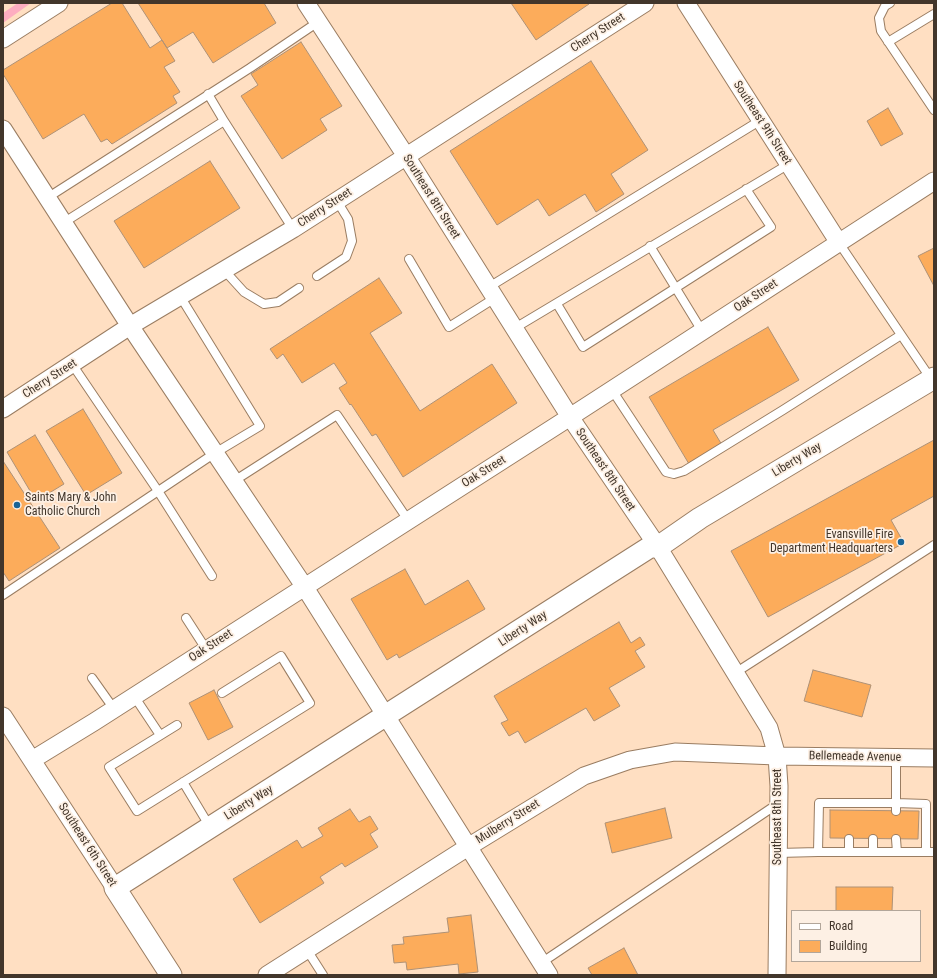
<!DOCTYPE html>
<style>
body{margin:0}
#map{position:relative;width:937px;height:978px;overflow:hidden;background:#ffdfc2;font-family:"Roboto Condensed",sans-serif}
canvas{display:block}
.frame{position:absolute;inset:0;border:4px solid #42362b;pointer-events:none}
.legend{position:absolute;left:791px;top:910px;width:130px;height:52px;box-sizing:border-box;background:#fdf0e4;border:1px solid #b2a69a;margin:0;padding:5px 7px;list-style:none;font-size:12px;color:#42362b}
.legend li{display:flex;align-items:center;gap:8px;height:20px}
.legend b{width:20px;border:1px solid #b2a69a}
</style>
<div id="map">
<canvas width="937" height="978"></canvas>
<div class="frame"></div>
<ul class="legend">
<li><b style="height:5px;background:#fff"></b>Road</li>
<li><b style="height:11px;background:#fcac5b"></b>Building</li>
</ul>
</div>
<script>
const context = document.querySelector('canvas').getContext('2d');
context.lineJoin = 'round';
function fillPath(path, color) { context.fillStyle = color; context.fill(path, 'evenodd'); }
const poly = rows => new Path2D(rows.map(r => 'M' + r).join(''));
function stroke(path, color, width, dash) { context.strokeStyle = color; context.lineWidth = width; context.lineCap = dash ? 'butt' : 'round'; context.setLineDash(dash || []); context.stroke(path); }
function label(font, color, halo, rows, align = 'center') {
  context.font = font + ' "Roboto Condensed",sans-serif'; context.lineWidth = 3.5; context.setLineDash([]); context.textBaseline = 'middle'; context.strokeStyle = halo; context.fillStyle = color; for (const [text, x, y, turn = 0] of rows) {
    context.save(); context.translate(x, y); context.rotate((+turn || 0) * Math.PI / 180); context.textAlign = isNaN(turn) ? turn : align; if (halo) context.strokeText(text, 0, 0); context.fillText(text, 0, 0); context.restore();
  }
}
const green = poly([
 [18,3,31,3,3,23,3,13]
]);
const building = poly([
 [112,3,122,3,150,48,162,40,175,61,164,67,180,92,173,96,177,103,112,144,107,139,101,142,84,114,43,139,3,74,3,70,112,3],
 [138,3,264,3,276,23,213,63,193,32,167,48,138,3],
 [511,3,588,3,589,4,536,40,511,3],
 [301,42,342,106,320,119,327,130,282,159,241,96,258,85,251,74,301,42],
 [591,61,648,150,611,174,624,194,596,212,585,194,549,216,538,199,497,225,450,151,591,61],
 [888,108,903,134,881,146,867,121,888,108],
 [210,161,240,208,144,268,114,221,210,161],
 [934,248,934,286,918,256,934,248],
 [379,278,402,313,370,333,420,411,492,364,517,403,403,477,376,434,372,436,351,404,350,405,339,388,347,383,334,363,302,383,283,354,277,359,270,349,379,278],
 [768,327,799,380,713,430,722,445,689,464,649,397,768,327],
 [83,409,122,473,86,495,46,431,83,409],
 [35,435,64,484,36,501,7,452,35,435],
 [934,440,934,496,891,520,904,543,768,617,731,551,934,440],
 [3,461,60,548,9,581,3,572,3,461],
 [405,569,425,605,468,580,485,609,399,658,397,654,387,660,351,599,405,569],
 [619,622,631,643,640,637,645,645,635,651,645,667,609,688,620,706,594,721,586,708,525,743,518,731,509,736,501,723,508,720,494,696,619,622],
 [813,670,871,685,862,717,804,701,813,670],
 [214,690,233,727,208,740,189,703,214,690],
 [665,808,672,838,612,853,605,823,665,808],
 [350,809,359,822,370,816,378,829,370,834,378,847,345,867,342,863,320,877,324,883,260,923,233,879,297,840,302,848,323,836,318,828,350,809],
 [830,810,919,811,918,839,830,838,830,810],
 [836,887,893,887,892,911,836,911,836,887],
 [471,915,478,972,459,974,458,964,407,970,406,962,394,963,392,945,404,944,403,937,449,932,447,918,471,915],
 [624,948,638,975,592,975,588,968,624,948]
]);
const service = poly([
 [890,3,885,6,879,18,881,31,934,110],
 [888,42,934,14],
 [208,94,224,121],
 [47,198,250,68,318,22],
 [63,223,224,121,293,229],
 [839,243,931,379],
 [650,246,702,331],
 [409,259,449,327,495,298],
 [224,270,244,292,264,304,278,302,299,288],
 [317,276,346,257,352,241,348,219,337,201],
 [489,287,761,120],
 [557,304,583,347,771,227,746,189],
 [515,328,789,164],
 [72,364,158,491,212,576],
 [612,390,666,472,674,474,684,471,783,410,901,335],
 [234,481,337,415,408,520],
 [3,595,215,453,260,426,180,296],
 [186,618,206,649],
 [735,673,934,545],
 [92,678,114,709],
 [134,696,160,735],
 [177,725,109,767,137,811,310,703,281,656,222,693],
 [183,782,210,827],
 [896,811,896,803,926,804,926,852],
 [849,839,849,852],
 [896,839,897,852],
 [818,852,934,852],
 [873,852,873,839],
 [778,853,818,852,819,803,896,803,896,758],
 [307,950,323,975],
 [541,963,779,803]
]);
const minor = poly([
 [306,3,406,156,570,417,658,547,769,728,777,756,779,786,777,975],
 [686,3,839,243],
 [3,39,59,3],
 [3,129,130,326,304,586,549,975],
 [3,409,130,326,293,229,645,3],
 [3,716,115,888],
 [32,760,94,722,570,417,934,181],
 [267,975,468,847,584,776,630,760,675,752,777,756,934,758]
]);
const tertiary = poly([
 [171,975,115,888,650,547,658,547,700,518,934,378]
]);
const markers = [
 [17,505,4,"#186497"],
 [901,542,4,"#186497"]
];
const streetNames = [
 ["Cherry Street",598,33,-33],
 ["Southeast 9th Street",762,123,57],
 ["Southeast 8th Street",431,197,58],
 ["Cherry Street",325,208,-33],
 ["Oak Street",756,296,-33],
 ["Cherry Street",50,379,-33],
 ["Liberty Way",797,460,-31],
 ["Southeast 8th Street",605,470,56],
 ["Oak Street",484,472,-32],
 ["Liberty Way",523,629,-33],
 ["Oak Street",211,646,-33],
 ["Bellemeade Avenue",855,757,1],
 ["Liberty Way",249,803,-32],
 ["Southeast 8th Street",778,817,-90],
 ["Mulberry Street",508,822,-32],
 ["Southeast 6th Street",87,845,57]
];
const poiNames = [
 ["Saints Mary & John",25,498],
 ["Catholic Church",25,512],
 ["Evansville Fire",893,535,"right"],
 ["Department Headquarters",893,549,"right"]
];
fillPath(green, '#fdadc0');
fillPath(building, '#fcac5b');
stroke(building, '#ae9176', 1);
stroke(service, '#9a7d62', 10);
stroke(minor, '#9a7d62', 19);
stroke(tertiary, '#9a7d62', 23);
stroke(service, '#fff', 8);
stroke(minor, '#fff', 17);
stroke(tertiary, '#fff', 21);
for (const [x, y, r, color] of markers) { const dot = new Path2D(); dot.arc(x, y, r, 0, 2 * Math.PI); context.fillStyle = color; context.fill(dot); stroke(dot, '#fdf0e4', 1.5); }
label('12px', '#42362b', '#fdf0e4', streetNames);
label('12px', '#42362b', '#fdf0e4', poiNames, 'left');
</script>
